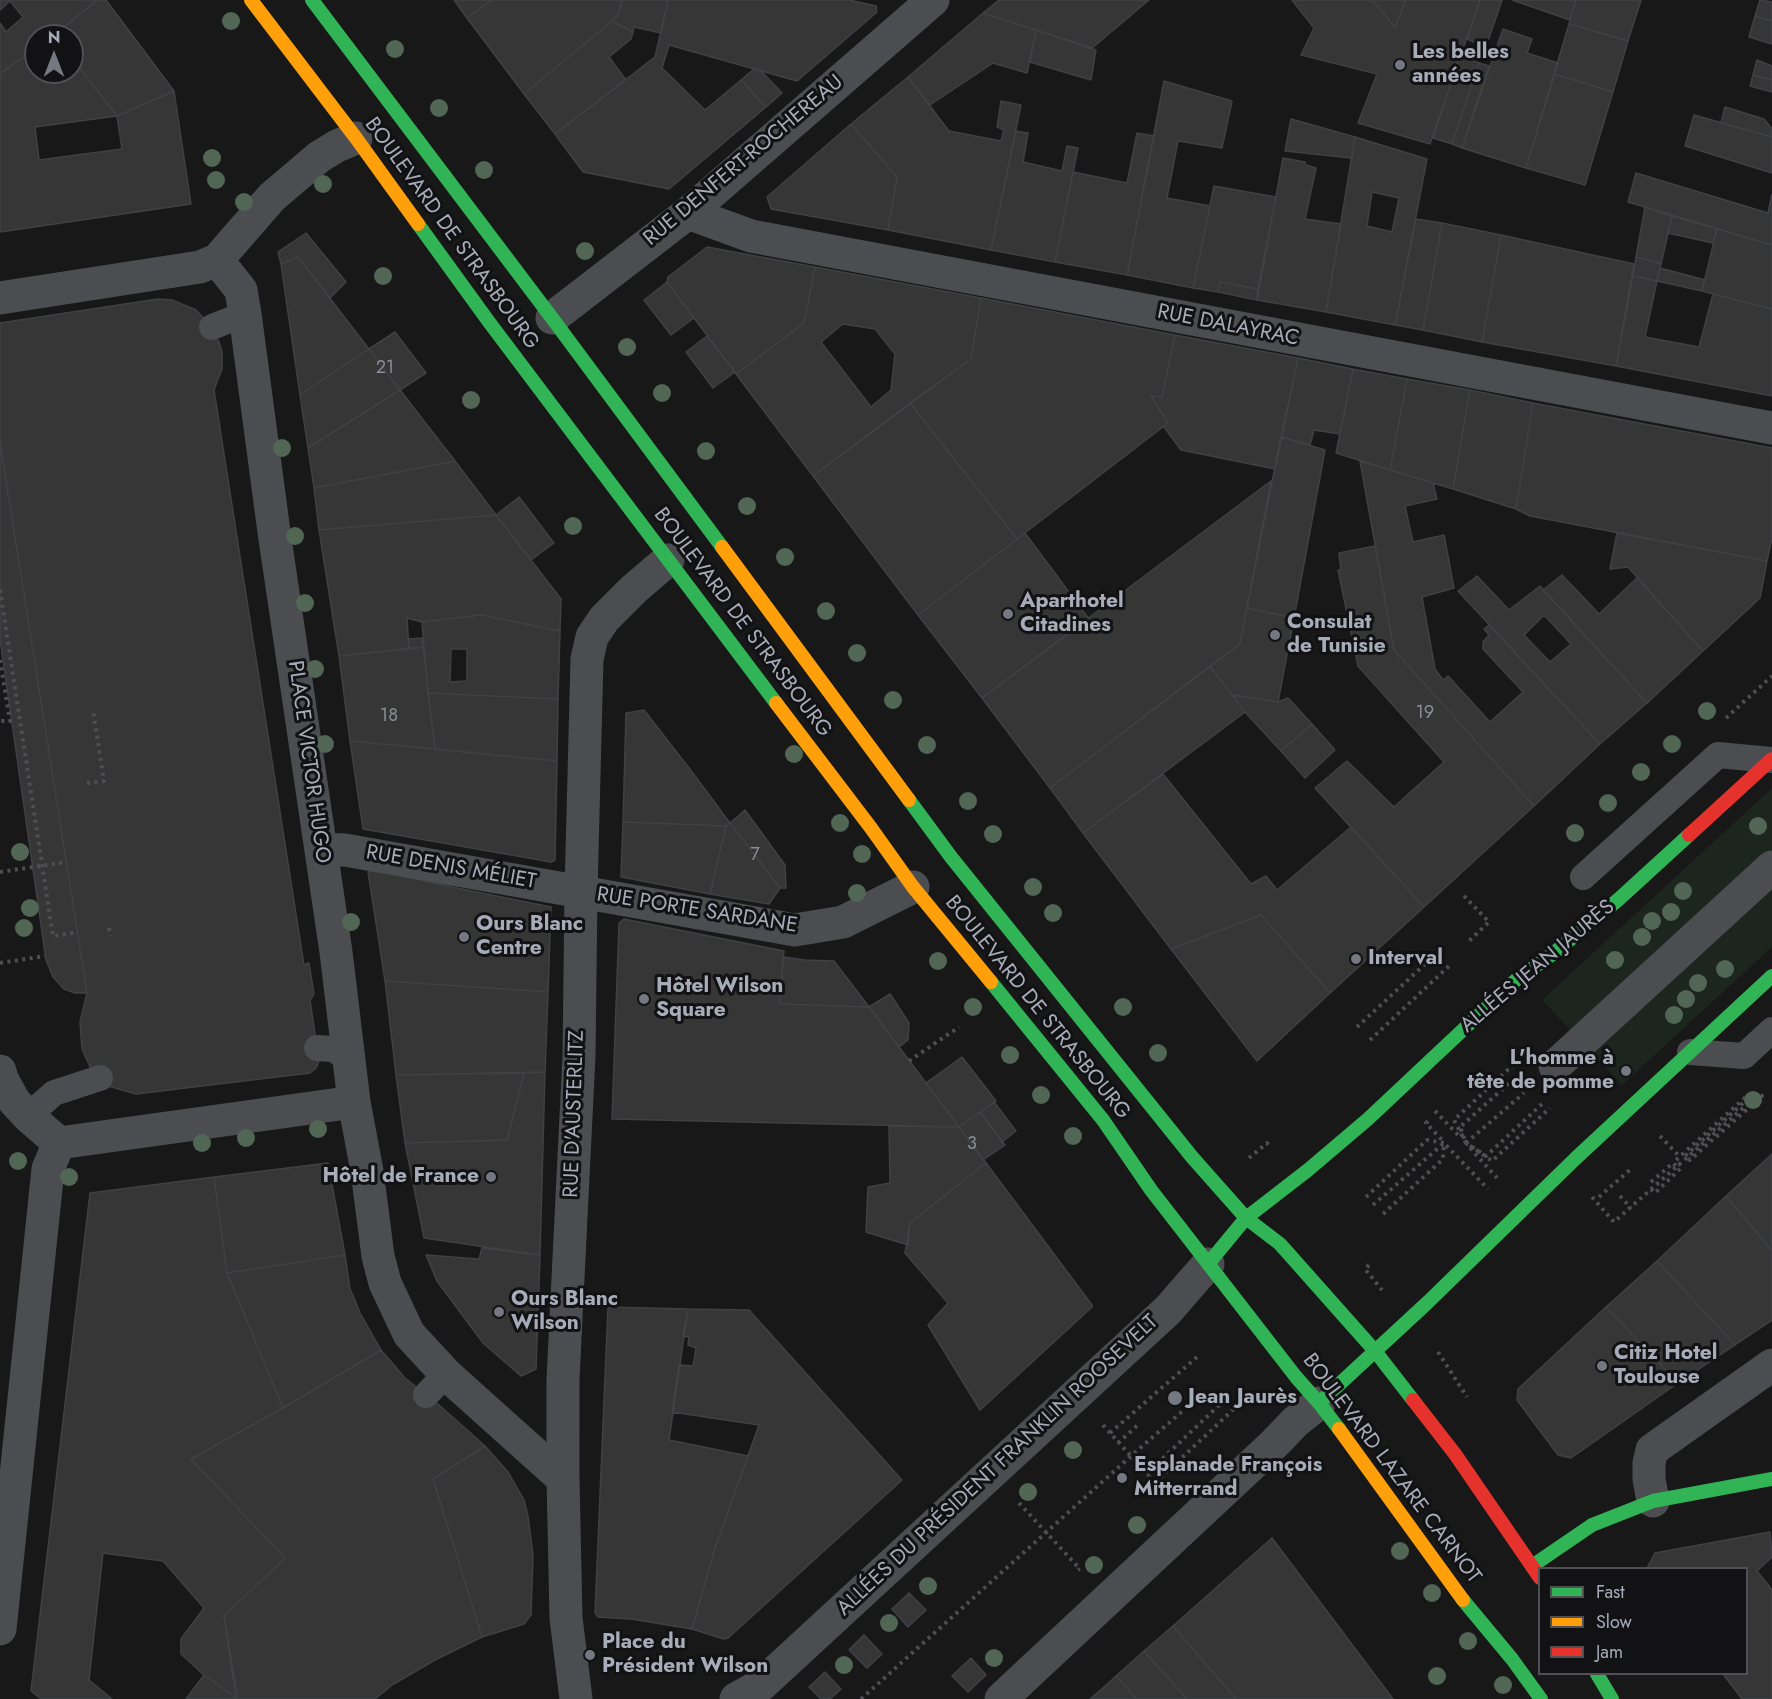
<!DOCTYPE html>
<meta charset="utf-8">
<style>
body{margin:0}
#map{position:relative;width:1772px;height:1699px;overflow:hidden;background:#181818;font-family:Jost,sans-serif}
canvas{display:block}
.legend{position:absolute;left:1538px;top:1567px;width:210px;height:108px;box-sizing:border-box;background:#121214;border:2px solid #4e5056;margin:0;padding:8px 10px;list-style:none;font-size:18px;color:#a8acb9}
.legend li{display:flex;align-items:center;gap:12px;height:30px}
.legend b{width:30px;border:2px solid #4e5056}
.north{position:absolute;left:24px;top:24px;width:60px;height:60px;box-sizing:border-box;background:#121214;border:2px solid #4e5056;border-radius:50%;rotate:0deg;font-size:16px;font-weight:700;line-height:24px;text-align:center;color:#a8acb9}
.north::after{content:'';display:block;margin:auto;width:21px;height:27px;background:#767881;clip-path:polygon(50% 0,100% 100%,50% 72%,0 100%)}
</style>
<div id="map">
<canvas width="1772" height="1699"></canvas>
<ul class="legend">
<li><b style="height:8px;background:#30b455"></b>Fast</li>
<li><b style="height:8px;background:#ff9f0a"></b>Slow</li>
<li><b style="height:8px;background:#e5322d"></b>Jam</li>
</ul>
<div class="north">N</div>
</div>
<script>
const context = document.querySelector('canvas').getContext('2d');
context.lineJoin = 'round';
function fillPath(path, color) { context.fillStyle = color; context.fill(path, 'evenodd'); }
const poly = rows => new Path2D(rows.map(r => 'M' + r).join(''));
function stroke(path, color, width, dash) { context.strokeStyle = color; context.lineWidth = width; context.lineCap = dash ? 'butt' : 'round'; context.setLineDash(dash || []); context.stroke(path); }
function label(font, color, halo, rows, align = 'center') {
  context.font = font + ' Jost,sans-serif'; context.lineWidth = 6; context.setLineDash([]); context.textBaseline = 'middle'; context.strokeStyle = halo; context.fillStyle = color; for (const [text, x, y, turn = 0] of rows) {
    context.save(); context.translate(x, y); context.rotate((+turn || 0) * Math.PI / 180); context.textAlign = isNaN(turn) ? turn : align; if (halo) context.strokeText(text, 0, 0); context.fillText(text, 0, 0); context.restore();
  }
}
const green = poly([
 [1772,788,1772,947,1622,1085,1542,1000]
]);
const building = poly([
 [0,0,98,0,52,36,36,36,36,48,0,74,0,23,6,32,23,17,10,1,0,10,0,0],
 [98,0,106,0,174,91,117,116,72,58,72,36,54,35,98,0],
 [454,0,492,0,467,18,454,0],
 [492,0,622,0,619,13,612,21,524,94,467,18,492,0],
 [622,0,668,0,661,33,634,27,633,32,612,21,619,13,622,0],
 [668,0,849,0,876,6,877,12,797,81,669,45,662,68,705,110,741,80,766,107,669,189,583,172,555,134,655,57,668,0],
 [999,0,1149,0,1092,48,983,13,999,0],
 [1292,0,1372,0,1395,27,1406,0,1480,0,1430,144,1358,123,1377,74,1301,55,1314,28,1292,0],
 [1372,0,1406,0,1395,27,1372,0],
 [1480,0,1502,0,1486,47,1467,39,1480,0],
 [1512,0,1576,0,1570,20,1512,0],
 [1576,0,1641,0,1628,41,1569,24,1576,0],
 [1760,0,1772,2,1772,21,1755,16,1760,0],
 [983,13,1036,30,1027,73,993,63,930,105,908,77,983,13],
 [1755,16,1772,21,1772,44,1749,37,1755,16],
 [612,21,633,32,631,39,609,57,626,80,555,134,524,94,612,21],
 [1569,24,1628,41,1613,92,1554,74,1569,24],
 [1503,29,1532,39,1527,53,1558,63,1526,168,1462,148,1503,29],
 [1036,30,1096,50,1091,80,1030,62,1036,30],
 [36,48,36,72,72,72,72,58,117,116,174,91,191,204,0,232,0,74,36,48],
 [117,116,122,149,39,160,35,127,117,116],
 [1460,56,1479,63,1452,144,1433,138,1460,56],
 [1757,60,1772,66,1772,80,1753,75,1757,60],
 [1479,63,1489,66,1462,148,1452,144,1479,63],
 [754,69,761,71,782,93,766,107,741,80,754,69],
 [1554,74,1613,92,1585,185,1526,168,1554,74],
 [1753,75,1772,80,1772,92,1750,86,1753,75],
 [908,77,949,131,1001,141,1004,130,997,127,1001,101,1021,105,991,250,888,230,897,177,851,124,908,77],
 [1164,81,1232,101,1222,148,1178,141,1167,198,1210,206,1193,288,1127,275,1164,81],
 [1725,107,1764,119,1772,129,1772,137,1721,123,1725,107],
 [1694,115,1772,137,1772,173,1685,146,1694,115],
 [1291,119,1355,137,1352,158,1285,151,1291,119],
 [851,124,897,177,888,230,771,209,767,197,851,124],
 [1016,131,1028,133,1023,162,1062,171,1067,146,1078,148,1055,262,991,250,1016,131],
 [1137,133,1154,136,1127,275,1055,262,1073,172,1127,183,1137,133],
 [1355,137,1427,159,1395,325,1326,312,1355,137],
 [1372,192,1399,198,1392,232,1367,226,1372,192],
 [1283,158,1305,162,1306,165,1316,168,1305,219,1341,224,1326,312,1257,300,1283,158],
 [1636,173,1768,213,1772,194,1772,245,1628,202,1636,173],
 [1214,186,1276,197,1258,289,1220,282,1218,292,1193,288,1214,186],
 [1645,207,1672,216,1661,264,1636,257,1645,207],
 [1672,216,1717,229,1713,243,1668,233,1672,216],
 [1416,219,1442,223,1423,330,1395,325,1416,219],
 [1442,223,1501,235,1482,342,1423,330,1442,223],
 [1717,229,1772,245,1772,309,1702,291,1717,229],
 [306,233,346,282,330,298,298,257,281,264,278,252,306,233],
 [1501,235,1634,264,1616,366,1482,342,1501,235],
 [707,247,815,267,804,323,736,374,667,282,668,277,707,247],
 [298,257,369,349,300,395,281,264,298,257],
 [1636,257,1661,264,1657,281,1633,276,1636,257],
 [815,267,981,298,971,359,813,476,736,374,804,323,815,267],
 [843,324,875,329,895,354,891,390,871,407,821,342,843,324],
 [1660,268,1705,280,1702,291,1657,281,1660,268],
 [1633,276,1657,281,1645,337,1699,347,1713,294,1772,309,1772,396,1616,366,1633,276],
 [667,282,694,318,671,335,644,300,667,282],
 [1220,282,1258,289,1257,300,1218,292,1220,282],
 [981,298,1175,335,1162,397,1151,396,1168,423,1017,539,910,403,971,359,981,298],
 [158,299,172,300,196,310,212,327,219,342,222,352,222,369,214,390,304,965,309,963,314,994,310,1000,319,1061,316,1068,310,1073,136,1094,108,1086,92,1071,82,1049,80,1022,87,993,0,442,0,323,158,299],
 [395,332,426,373,400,390,369,349,395,332],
 [1175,335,1298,358,1275,469,1181,450,1164,427,1168,423,1151,396,1162,397,1175,335],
 [707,336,735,372,713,388,686,352,707,336],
 [369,349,400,390,308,448,300,395,369,349],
 [1298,358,1353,369,1340,434,1314,430,1310,445,1281,437,1298,358],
 [1353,369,1407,379,1390,470,1336,453,1353,369],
 [1407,379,1470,390,1453,489,1390,470,1407,379],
 [400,390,455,461,314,488,308,448,400,390],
 [1470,390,1533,403,1516,509,1453,489,1470,390],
 [910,403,1017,539,918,615,813,476,910,403],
 [1533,403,1772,448,1772,538,1767,561,1530,516,1516,509,1533,403],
 [1281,437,1325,450,1294,618,1247,608,1281,437],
 [0,442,1,449,87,993,75,993,64,989,53,977,46,960,0,639,0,442],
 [455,461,496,515,319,530,314,488,455,461],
 [1360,461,1433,483,1437,499,1405,506,1413,542,1444,535,1454,588,1422,597,1435,669,1443,680,1448,676,1490,722,1523,692,1483,649,1483,642,1489,635,1484,629,1489,625,1600,744,1534,806,1394,650,1360,461],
 [1271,481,1240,644,1050,788,982,698,1271,481],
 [519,497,554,543,531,560,496,515,519,497],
 [496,515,561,599,560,631,481,615,422,622,407,618,409,649,339,656,319,530,496,515],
 [1025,533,1089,619,982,698,918,615,1025,533],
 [1617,533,1767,561,1760,598,1703,651,1628,567,1610,569,1617,533],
 [1375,546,1394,650,1534,806,1424,907,1315,788,1347,761,1394,807,1444,762,1358,666,1338,570,1341,570,1339,553,1375,546],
 [1562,575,1599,614,1637,578,1703,651,1647,703,1543,590,1562,575],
 [1477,576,1509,610,1540,586,1647,703,1600,744,1458,591,1477,576],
 [1544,615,1571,644,1550,662,1524,635,1544,615],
 [1247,608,1294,618,1278,702,1232,695,1210,666,1240,644,1247,608],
 [481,615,560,631,558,699,428,693,422,622,481,615],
 [451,649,467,649,467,681,450,682,451,649],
 [422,638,423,647,409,649,408,639,422,638],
 [423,647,435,749,350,741,339,656,423,647],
 [1210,666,1245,712,1083,833,1050,788,1210,666],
 [428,693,558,699,557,761,435,749,428,693],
 [1232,695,1278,702,1288,698,1312,724,1281,751,1245,712,1232,695],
 [644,710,689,768,730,823,726,826,623,822,626,713,644,710],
 [1312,724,1335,750,1305,778,1281,751,1312,724],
 [350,741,557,761,555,860,551,862,363,829,350,741],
 [1163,774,1251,884,1266,876,1277,890,1351,827,1424,907,1330,993,1261,915,1171,949,1083,833,1163,774],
 [745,810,785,865,786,888,780,888,730,823,745,810],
 [623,822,726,826,710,894,621,877,623,822],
 [730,823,780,888,769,904,710,894,726,826,730,823],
 [377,870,452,887,551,907,548,992,385,981,368,872,377,870],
 [1261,915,1330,993,1257,1061,1171,949,1261,915],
 [624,919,784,951,779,1004,869,1007,959,1127,612,1119,619,923,624,919],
 [784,957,805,960,834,961,869,1007,779,1004,784,957],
 [385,981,548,992,545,1072,396,1075,385,981],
 [890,994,909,1023,908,1040,899,1047,869,1007,890,994],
 [962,1057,996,1101,959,1127,926,1083,962,1057],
 [545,1072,540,1255,424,1238,405,1143,507,1140,524,1073,545,1072],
 [524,1073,507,1140,405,1143,396,1075,524,1073],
 [994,1102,1016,1131,1002,1142,980,1112,994,1102],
 [980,1112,1005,1145,983,1160,959,1127,980,1112],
 [889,1126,959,1127,986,1163,910,1223,908,1245,866,1232,868,1187,890,1183,889,1126],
 [1772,1154,1772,1251,1726,1196,1772,1154],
 [328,1163,345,1255,227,1273,214,1177,328,1163],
 [986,1163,1092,1305,1092,1307,980,1410,928,1325,948,1303,905,1253,910,1223,986,1163],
 [214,1177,227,1273,283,1408,191,1459,285,1558,224,1616,236,1698,204,1675,181,1654,181,1639,204,1608,163,1561,103,1553,89,1680,112,1699,41,1699,31,1691,90,1193,214,1177],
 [1726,1196,1772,1251,1772,1320,1735,1345,1657,1261,1726,1196],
 [482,1248,540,1255,536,1369,521,1376,483,1343,437,1281,426,1255,479,1259,482,1248],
 [345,1255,350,1289,354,1298,360,1313,381,1350,283,1408,227,1273,345,1255],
 [1657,1261,1735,1345,1678,1383,1606,1307,1657,1261],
 [608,1307,688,1309,669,1440,748,1456,715,1548,692,1629,631,1619,598,1617,595,1613,608,1307],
 [1606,1307,1678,1383,1571,1458,1558,1455,1517,1400,1518,1389,1606,1307],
 [688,1309,749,1310,902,1480,728,1638,724,1639,692,1629,715,1548,759,1425,672,1412,679,1365,693,1366,696,1348,688,1345,689,1337,683,1336,688,1309],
 [381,1350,405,1378,439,1405,485,1446,433,1479,482,1637,435,1660,392,1685,375,1699,238,1699,224,1616,285,1558,191,1459,283,1408,381,1350],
 [485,1446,508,1472,524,1500,528,1516,533,1555,531,1615,524,1624,482,1637,433,1479,485,1446],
 [1770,1532,1772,1557,1757,1571,1772,1590,1772,1699,1742,1699,1723,1674,1746,1674,1746,1568,1647,1568,1655,1553,1770,1532],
 [1272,1538,1393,1699,1236,1699,1173,1626,1272,1538],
 [909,1593,926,1610,908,1627,892,1609,909,1593],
 [1173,1626,1236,1699,1187,1699,1144,1651,1173,1626],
 [864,1635,882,1654,867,1668,849,1650,864,1635],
 [1144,1651,1187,1699,1137,1699,1116,1676,1144,1651],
 [971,1658,986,1675,968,1692,952,1676,971,1658],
 [825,1672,841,1689,830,1699,821,1699,809,1687,825,1672],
 [204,1675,236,1698,238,1699,186,1699,204,1675],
 [1116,1676,1137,1699,1090,1699,1104,1687,1116,1676]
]);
const path = poly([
 [0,660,10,721,0,721],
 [1726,718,1772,676],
 [87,783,104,781,93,710],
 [0,872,67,862],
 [1464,896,1489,922,1468,942],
 [109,928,110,936],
 [0,963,45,956],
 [1357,1027,1437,953],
 [1370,1040,1449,966],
 [909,1061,959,1027],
 [1514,1064,1454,1120,1466,1143,1460,1127,1517,1076],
 [1754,1093,1685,1156,1690,1160,1762,1096,1759,1094],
 [1542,1104,1486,1156,1466,1143,1492,1161,1550,1108],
 [1435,1111,1461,1138],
 [1428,1121,1426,1123,1444,1142],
 [1660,1136,1680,1157],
 [1466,1143,1524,1093],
 [1470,1148,1497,1178],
 [1249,1158,1267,1143,1271,1147],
 [1651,1182,1673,1163,1677,1167],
 [1651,1189,1655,1193,1682,1167,1676,1160,1748,1095],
 [1620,1196,1631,1208],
 [1366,1197,1427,1140,1444,1143,1443,1159,1382,1215],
 [1592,1197,1614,1222,1759,1094],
 [1599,1197,1632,1168],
 [1373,1205,1444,1143,1488,1189],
 [1369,1265,1365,1269,1382,1290],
 [1438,1352,1467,1397],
 [1103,1425,1164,1493],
 [1110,1433,1197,1357],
 [1118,1443,1140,1423],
 [1146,1474,1230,1395],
 [1155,1483,1238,1405],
 [1019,1503,1080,1569,1078,1570],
 [861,1699,1131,1456,1201,1395]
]);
const lane = poly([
 [212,327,245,314],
 [1583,877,1718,755,1771,760],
 [317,1048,333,1049,349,1059],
 [1690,1052,1744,1056,1772,1030],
 [28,1116,54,1093,100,1078],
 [426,1395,446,1374]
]);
const street = poly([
 [688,213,751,236,1772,428],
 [217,260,241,290,245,314,274,532,336,952,354,1102,367,1171,378,1256,385,1283,409,1334,446,1374,563,1479],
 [0,298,200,267,217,260,272,197,319,157,337,146,356,138],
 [552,318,688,213,933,0],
 [321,849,345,850,795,930,843,922,913,887],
 [1555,1066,1772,867],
 [0,1071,2,1079,14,1101,28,1116,59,1143,354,1102],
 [1653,1501,1649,1479,1649,1463,1652,1450,1772,1365],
 [0,1629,48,1169,59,1143],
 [576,1699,566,1618,563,1479,563,1379,579,1056,581,892,587,659,592,637,604,619,634,589,668,560],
 [736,1699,761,1685,1168,1310,1208,1264],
 [1001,1699,1275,1443,1295,1422,1319,1403]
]);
const fast = poly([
 [312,0,552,318,722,547],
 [418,224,489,322,776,703],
 [909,800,951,857,1192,1157,1246,1218,1280,1244,1375,1351,1413,1400],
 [991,982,1103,1120,1151,1190,1296,1377,1319,1403,1339,1429],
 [1208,1264,1246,1218,1308,1170,1368,1119,1517,979,1554,953,1619,899,1689,835],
 [1319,1403,1427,1303,1576,1158,1772,976],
 [1532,1566,1592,1525,1653,1501,1772,1479],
 [1463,1600,1512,1659,1541,1699],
 [1597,1674,1612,1699]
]);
const slow = poly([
 [251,0,356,138,418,224],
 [722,547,909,800],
 [776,703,871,828,913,887,991,982],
 [1339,1429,1463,1600]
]);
const jam = poly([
 [1689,835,1772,759],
 [1413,1400,1455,1454,1540,1578]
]);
const pathBridge = poly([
 [0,590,53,936,78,932]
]);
const trees = [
 [231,21],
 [395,49],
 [439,108],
 [212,158],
 [484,170],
 [216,180],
 [323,184],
 [244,202],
 [585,251],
 [383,276],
 [627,347],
 [662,393],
 [471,400],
 [282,448],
 [706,451],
 [747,506],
 [573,526],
 [295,536],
 [785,557],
 [305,603],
 [826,611],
 [857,653],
 [315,669],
 [893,700],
 [1707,711],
 [325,744],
 [1672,744],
 [927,745],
 [794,754],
 [1641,772],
 [968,801],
 [1608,803],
 [840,823],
 [1758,826],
 [1575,833],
 [993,834],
 [20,852],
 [862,854],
 [1033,887],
 [1683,891],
 [857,893],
 [30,908],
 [1671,912],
 [1053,913],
 [1652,921],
 [351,922],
 [24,928],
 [1642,937],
 [1615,960],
 [938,961],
 [1725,969],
 [1698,983],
 [1686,999],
 [973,1007],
 [1123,1007],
 [1674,1015],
 [1158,1053],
 [1010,1055],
 [1041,1095],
 [1753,1100],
 [318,1129],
 [1073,1136],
 [246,1138],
 [202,1143],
 [18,1161],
 [69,1177],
 [1073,1450],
 [1028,1492],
 [1137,1525],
 [1400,1551],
 [1094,1565],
 [928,1586],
 [1432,1593],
 [889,1623],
 [1468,1641],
 [994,1658],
 [844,1665],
 [1437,1676],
 [1503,1685]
];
const markers = [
 [1400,65,6,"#767881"],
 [1008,614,6,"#767881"],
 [1275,635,6,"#767881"],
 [464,937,6,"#767881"],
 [1356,959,6,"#767881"],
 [644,999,6,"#767881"],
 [1626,1071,6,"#767881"],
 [491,1177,6,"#767881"],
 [499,1312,6,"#767881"],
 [1602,1366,6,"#767881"],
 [1175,1398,8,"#767881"],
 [1122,1478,6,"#767881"],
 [590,1655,6,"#767881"]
];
const numberNames = [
 ["21",385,369],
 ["19",1425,714],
 ["18",389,717],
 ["7",755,856],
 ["3",972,1145]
];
const poiNames = [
 ["Les belles",1412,53],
 ["années",1412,77],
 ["Aparthotel",1020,602],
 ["Citadines",1020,626],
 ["Consulat",1287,623],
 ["de Tunisie",1287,647],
 ["Ours Blanc",476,925],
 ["Centre",476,949],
 ["Interval",1368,959],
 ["Hôtel Wilson",656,987],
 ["Square",656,1011],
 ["L'homme à",1614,1059,"right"],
 ["tête de pomme",1614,1083,"right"],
 ["Hôtel de France",479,1177,"right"],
 ["Ours Blanc",511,1300],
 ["Wilson",511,1324],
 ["Citiz Hotel",1614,1354],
 ["Toulouse",1614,1378],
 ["Jean Jaurès",1188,1398],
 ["Esplanade François",1134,1466],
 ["Mitterrand",1134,1490],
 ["Place du",602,1643],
 ["Président Wilson",602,1667]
];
const streetNames = [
 ["RUE DENFERT-ROCHEREAU",744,161,-40],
 ["BOULEVARD DE STRASBOURG",451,234,54],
 ["RUE DALAYRAC",1228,326,11],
 ["BOULEVARD DE STRASBOURG",742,623,53],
 ["PLACE VICTOR HUGO",308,762,82],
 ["RUE DENIS MÉLIET",451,868,10],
 ["RUE PORTE SARDANE",697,911,9],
 ["ALLÉES JEAN JAURÈS",1538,967,-40],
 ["BOULEVARD DE STRASBOURG",1037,1008,51],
 ["RUE D'AUSTERLITZ",575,1114,-88],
 ["ALLÉES DU PRÉSIDENT FRANKLIN ROOSEVELT",998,1466,-43],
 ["BOULEVARD LAZARE CARNOT",1391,1469,53]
];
fillPath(green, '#1d251f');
fillPath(building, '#363637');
stroke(building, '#404144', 1.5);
stroke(path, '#4e4e53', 4, [3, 4.5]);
stroke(lane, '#4c4d51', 26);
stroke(street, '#4c4d51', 33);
stroke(fast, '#30b455', 14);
stroke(slow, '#ff9f0a', 14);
stroke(jam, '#e5322d', 14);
stroke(pathBridge, '#4e4e53', 4, [3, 4.5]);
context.fillStyle = '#516654';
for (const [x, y] of trees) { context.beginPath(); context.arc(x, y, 9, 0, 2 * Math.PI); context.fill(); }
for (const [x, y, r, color] of markers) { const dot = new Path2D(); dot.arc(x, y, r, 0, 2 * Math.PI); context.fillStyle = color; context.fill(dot); stroke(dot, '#121214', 2); }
label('18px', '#8c8e98', null, numberNames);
label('bold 21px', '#a8acb9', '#121214', poiNames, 'left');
label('21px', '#a8acb9', '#121214', streetNames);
</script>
